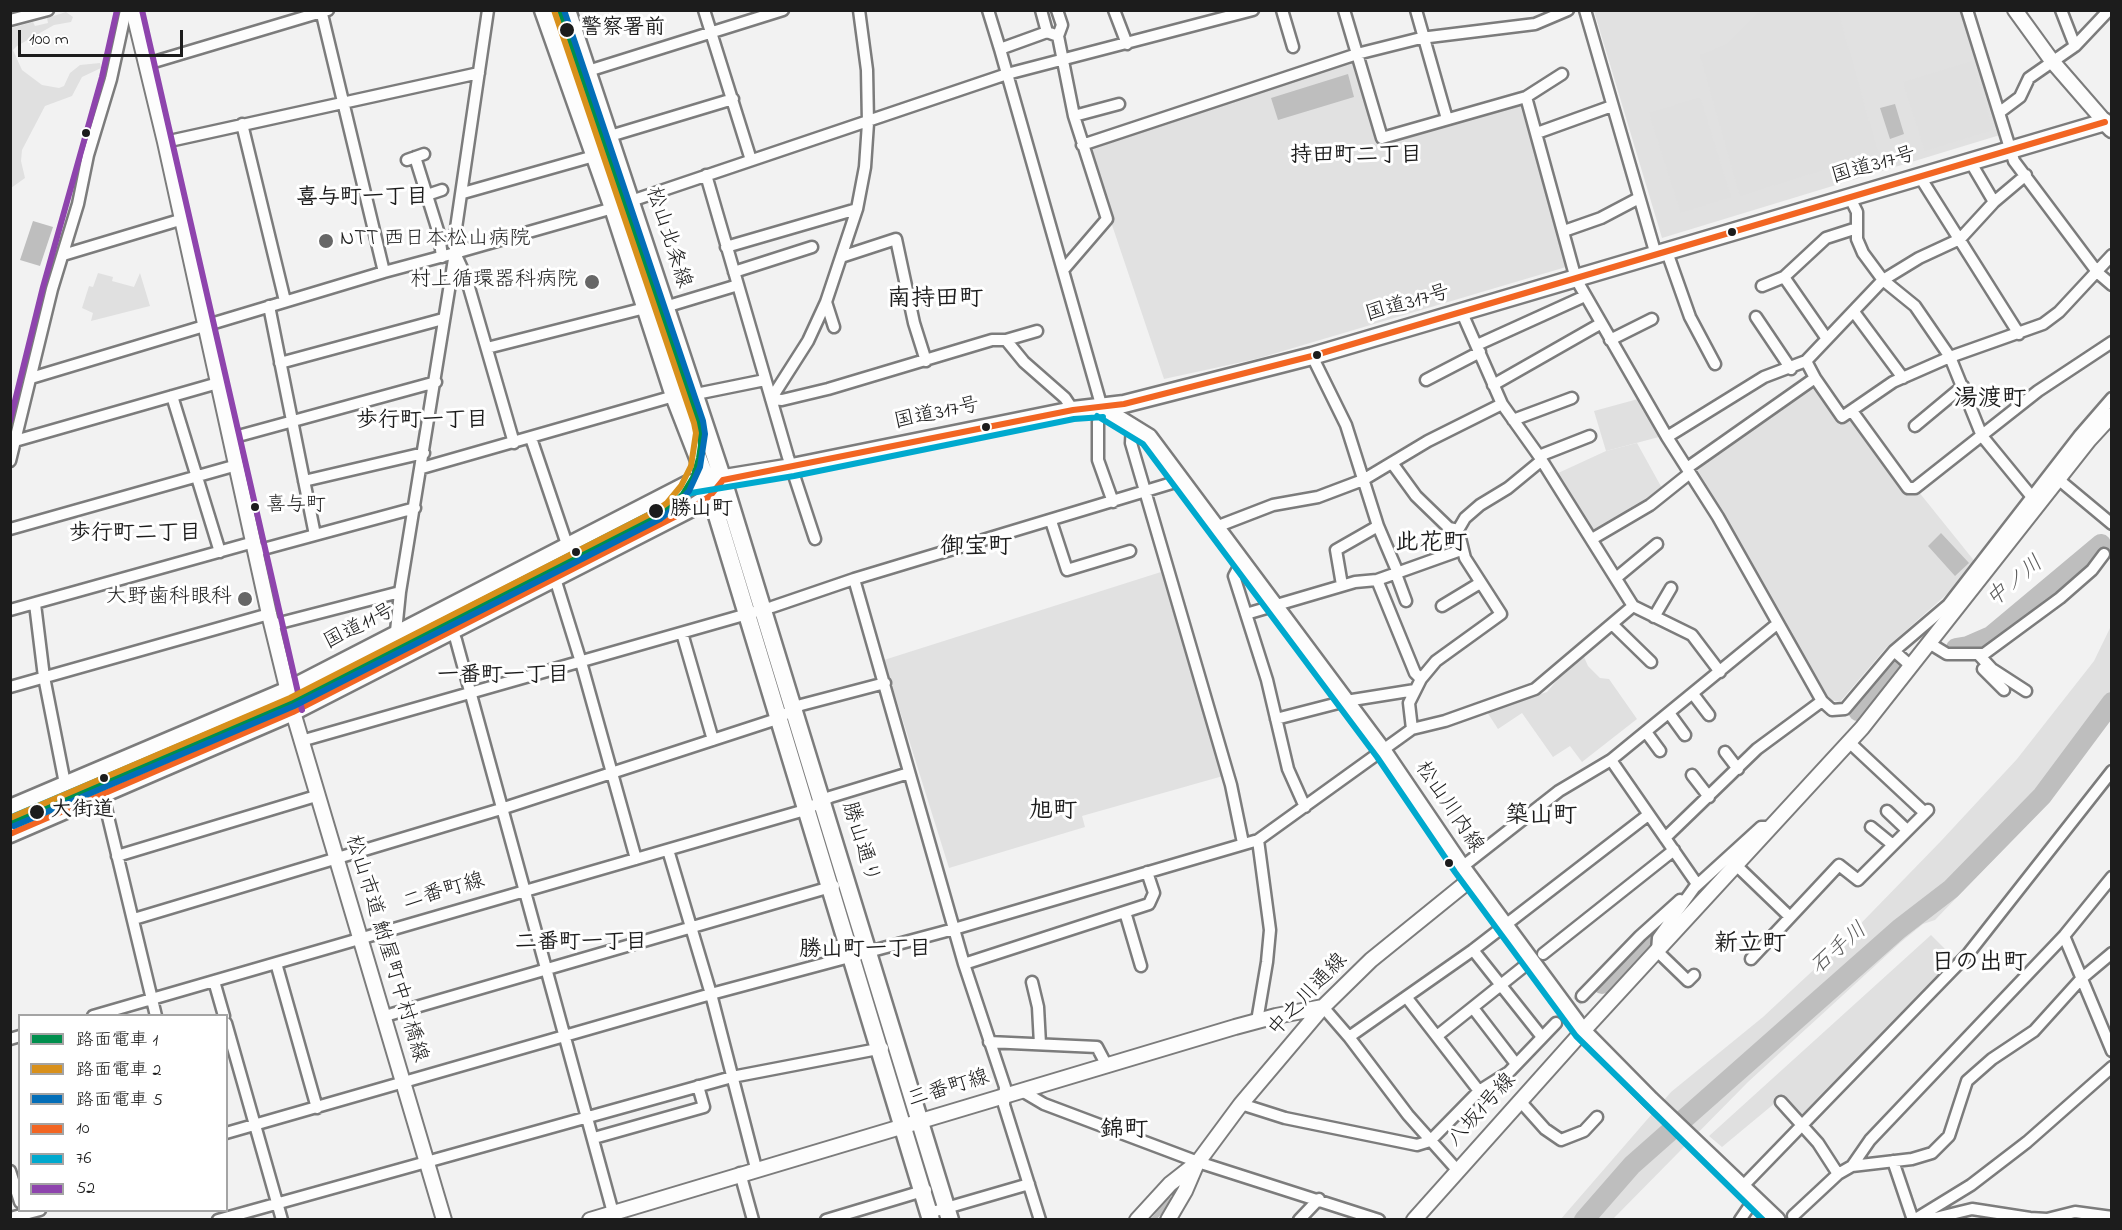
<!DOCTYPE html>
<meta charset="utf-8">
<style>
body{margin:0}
#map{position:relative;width:2122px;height:1230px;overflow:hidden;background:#f2f2f2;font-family:"Indie Flower","Klee One",sans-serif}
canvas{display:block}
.frame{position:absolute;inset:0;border:12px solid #1c1c1c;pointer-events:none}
.legend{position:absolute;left:18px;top:1014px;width:210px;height:198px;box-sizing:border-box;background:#fff;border:2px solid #a4a4a4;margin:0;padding:8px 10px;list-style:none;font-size:18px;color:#1c1c1c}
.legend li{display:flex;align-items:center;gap:12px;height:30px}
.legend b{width:30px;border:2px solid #a4a4a4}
.scale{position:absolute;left:18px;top:30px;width:165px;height:27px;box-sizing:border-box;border:3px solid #1c1c1c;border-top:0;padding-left:8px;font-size:18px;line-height:21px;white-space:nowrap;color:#1c1c1c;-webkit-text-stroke:4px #fff;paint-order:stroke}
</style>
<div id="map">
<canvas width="2122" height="1230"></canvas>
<div class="frame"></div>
<ul class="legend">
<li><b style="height:8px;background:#008f4d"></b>路面電車 1</li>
<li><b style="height:8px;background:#d8901b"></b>路面電車 2</li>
<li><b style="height:8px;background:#036eb8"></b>路面電車 5</li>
<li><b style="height:8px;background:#f26522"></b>10</li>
<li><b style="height:8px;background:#00a9ce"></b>76</li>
<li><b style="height:8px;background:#8e44ad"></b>52</li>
</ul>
<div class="scale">100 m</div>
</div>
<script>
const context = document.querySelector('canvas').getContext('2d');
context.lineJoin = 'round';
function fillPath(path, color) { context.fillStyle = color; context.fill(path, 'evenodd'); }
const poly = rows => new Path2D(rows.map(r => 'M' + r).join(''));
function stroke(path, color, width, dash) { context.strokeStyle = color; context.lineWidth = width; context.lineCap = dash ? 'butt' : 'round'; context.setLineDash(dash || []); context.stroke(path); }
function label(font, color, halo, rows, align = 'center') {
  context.font = font + ' "Indie Flower","Klee One",sans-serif'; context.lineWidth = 6; context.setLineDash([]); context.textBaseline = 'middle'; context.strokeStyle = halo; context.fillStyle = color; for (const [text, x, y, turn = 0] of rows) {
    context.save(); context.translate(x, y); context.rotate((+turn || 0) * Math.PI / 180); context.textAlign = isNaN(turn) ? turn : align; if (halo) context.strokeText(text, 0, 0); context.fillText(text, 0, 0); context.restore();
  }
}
const built = poly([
 [1594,11,1962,11,2000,135,1662,238],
 [1352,61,1380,146,1520,105,1564,246,1566,267,1256,359,1164,379,1086,148],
 [1814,384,1838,422,1851,415,1904,490,1918,491,1976,563,1955,587,1885,649,1840,702,1830,700,1695,473,1696,466],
 [1637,443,1663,490,1644,504,1592,531,1556,474,1606,451],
 [1161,572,1223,776,1082,816,1085,827,949,868,884,660]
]);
const green = poly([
 [1762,10,1838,11,1878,153,1740,196,1700,55,1727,44],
 [66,12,73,17,71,22,54,25,17,46,13,50,22,70,42,85,59,88,64,86,70,73,80,65,100,63,101,68,82,77,72,96,45,106,22,150,21,161,25,178,11,188,11,28,33,22,35,26,48,23,47,18],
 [1972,61,1993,130,1925,151,1903,82],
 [1700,97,1731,197,1681,213,1649,113],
 [98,273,113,277,112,281,134,287,140,273,150,306,91,321,93,313,82,308,89,286,93,287],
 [1638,399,1659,437,1606,451,1594,411],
 [2111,626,2111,716,2048,803,1935,920,1923,924,1901,942,1748,1082,1613,1219,1560,1220,1671,1092,1763,1017,1836,949,1941,841,2017,759,2094,661],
 [1584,657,1588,666,1600,678,1609,679,1637,719,1582,762,1570,746,1553,757,1522,713,1498,729,1487,712,1547,692,1559,678],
 [1931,935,1955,959,1799,1120,1781,1098,1722,1147,1709,1136]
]);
const water = poly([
 [1348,74,1354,97,1278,120,1271,98],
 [1895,104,1904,134,1890,139,1880,108],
 [33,221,53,227,40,266,20,260],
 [1941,533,1969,563,1955,576,1928,546],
 [1169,1196,1174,1200,1157,1219,1150,1220]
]);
const river = poly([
 [1956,648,1968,646,1991,636,2101,544],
 [1858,711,1895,670],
 [1602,984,1658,925],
 [1584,1220,1632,1165,1899,929,1951,889,2042,796,2112,702]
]);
const minorTunnel = poly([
 [1556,1023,1582,996]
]);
const minor = poly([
 [321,10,384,272],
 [704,10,751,160],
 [988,10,1000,49],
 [1041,10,1047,32,1058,36,1074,116,1107,219,1064,269],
 [1057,10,1062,25,1058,36],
 [1114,10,1127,44],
 [1282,10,1293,47],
 [1344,10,1382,138,1526,97,1562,74],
 [1416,10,1447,119],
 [1585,10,1656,255],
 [1967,10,2014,161,2098,273,2112,285],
 [2061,10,2075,46],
 [10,20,48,10],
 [1047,32,1000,49,1102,408,1098,422,1098,460,1113,502],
 [147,64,328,10],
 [588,71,783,10],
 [1526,97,1576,279,1667,437,1718,517,1822,701,1832,710,1845,709,1894,651,1911,666],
 [2000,112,2020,97,2029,78,2075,46,2109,10],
 [1074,116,1119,104],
 [242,124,285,301],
 [1537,133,1612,106],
 [610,136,733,99],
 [165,142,479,73],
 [1082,145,1357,54,1421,38,1535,24,1568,10],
 [415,157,439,234,442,257],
 [407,160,424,154],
 [1971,163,1994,202],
 [706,175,788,457,815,539],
 [1920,177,2019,334],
 [463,193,594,156],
 [427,195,442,190],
 [1850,198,1857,212,1857,239,1863,253,1883,280,1915,306,1950,357,2043,324,2059,312,2112,255],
 [631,201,1007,74,1253,10],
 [1564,231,1601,218,1639,198],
 [726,247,857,209],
 [1667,252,1690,317,1715,364],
 [455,253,466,277,514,443],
 [63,255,183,219],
 [844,256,896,239,914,323,926,361],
 [734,272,812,247],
 [1784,277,1827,339],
 [1762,286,1784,277,1826,238,1857,228],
 [826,302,834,327],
 [269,306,315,535,415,508],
 [665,307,738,285],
 [1854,312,1903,378],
 [1756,317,1791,369],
 [1006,340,1037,331],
 [1610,340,1652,319],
 [1477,345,1585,296],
 [487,348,645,308],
 [1312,356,1346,425,1378,526,1398,573],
 [280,363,443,319],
 [31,378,384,272,455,253,455,235,488,10],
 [1815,378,1806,361,1883,280,1919,258,1960,239,1994,202,2026,175],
 [1426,380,1480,352],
 [1493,385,1600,324],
 [696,394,765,380],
 [172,396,220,552],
 [771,399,808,341,826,302,857,209,865,167,868,123,867,70,859,10],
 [771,399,782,400,828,389,992,340,1006,340,1024,362,1065,398,1073,410],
 [1852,411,1908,488,1915,488,2038,391,2112,342],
 [1513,420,1572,398],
 [1132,424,1131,443,1231,785,1243,843],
 [1915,426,1963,386],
 [1667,437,1764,377,1806,361],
 [231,438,436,382],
 [531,438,575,568],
 [15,441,218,383],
 [1539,456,1590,436],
 [10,461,52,289,78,204,88,155,111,79,126,10],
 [1392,463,1416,496,1449,528,1458,530],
 [422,468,674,396],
 [1687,468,1815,378,1842,417,1893,382,1950,357,1982,436,2032,497],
 [2058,479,2112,524],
 [304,481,424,453],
 [1051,521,1067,570,1130,551],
 [1216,527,1273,505,1318,497,1363,480,1428,441,1502,404],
 [10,529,237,465],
 [1592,539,1650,505,1690,473],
 [256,551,315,535],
 [548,556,581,662,636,859],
 [1241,563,1234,576,1267,680,1288,769,1305,807],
 [1396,574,1406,601],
 [1616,578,1657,544],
 [854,579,964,964,1005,1087,1004,1105,1040,1220],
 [1377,580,1415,673,1421,679],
 [1342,585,1336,550,1378,526],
 [35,604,44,677,70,809],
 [1442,606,1480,583],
 [1633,606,1692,635,1720,672],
 [10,610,254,542],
 [444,610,456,640,615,1220],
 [1246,614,1355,582,1377,580,1461,550],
 [1654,617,1671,588],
 [272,625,400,592],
 [1613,625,1651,662],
 [682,633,713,740],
 [1929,643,1947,654,1984,654,2060,598,2092,570,2104,554],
 [1894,651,1948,605,2079,436,2112,398],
 [1979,655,1992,669,2026,691],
 [393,661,400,592,455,253,613,208],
 [1983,669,2004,690],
 [10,687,269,614],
 [1693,694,1709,715],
 [1669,713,1685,735],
 [1276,719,1346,701,1415,690],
 [1412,729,1409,703,1421,679,1436,661,1501,614,1465,558,1458,530,1465,518,1480,505,1508,488,1542,460],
 [1646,732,1660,751],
 [301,741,772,607,854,579,1182,480],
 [1849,742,1925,813],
 [1725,752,1738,769],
 [1611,760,1697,884,1658,938,1657,951,1688,981,1694,975],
 [97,771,156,1016],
 [1692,775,1709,797],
 [1887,811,1907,830],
 [1871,827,1893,845],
 [1665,838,1757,749,1822,701],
 [668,850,711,994,756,1168],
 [117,856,316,796],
 [1737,866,1790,917],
 [1462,867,1559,791,1611,760,1777,624],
 [1694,888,1761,827,1772,827],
 [1125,912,1141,966],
 [134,919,501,809,777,719,801,705,885,683],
 [2064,936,2112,1051],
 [1473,950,1542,1037],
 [1543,954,1674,850],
 [1751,959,1839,865,1858,880,1928,810],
 [276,963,317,1108],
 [964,964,1149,904,1154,893,1147,872],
 [214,981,224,1016],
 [1032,982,1038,1007,1040,1044],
 [1582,996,1640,936,1680,900],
 [1407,998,1479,1091],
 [1323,1007,1349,1037,1408,1115,1458,1171],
 [1473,1008,1516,1064],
 [93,1016,805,810,830,797,909,773],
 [385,1016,834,886],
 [1257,1021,1267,962,1270,930,1258,840],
 [226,1023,282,1220],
 [1437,1036,1522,968],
 [1349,1037,1473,950,1648,815],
 [10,1039,20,1036],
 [989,1042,1097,1047,1107,1066],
 [1022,1091,1044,1104,1198,1162,1379,1220],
 [1520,1101,1545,1129,1561,1140,1584,1131,1597,1117],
 [1781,1102,1818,1143,1838,1174],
 [1241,1104,1285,1118,1417,1145,1430,1141,1479,1091,1509,1072,1556,1023],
 [226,1133,711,994,954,929,1258,840,1412,729,1445,721,1535,689,1633,606,1539,456,1502,404,1462,313],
 [594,1138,704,1107,698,1086],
 [1893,1161,1913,1220],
 [1852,1166,1912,1159,1932,1153,1949,1136,1967,1081,1992,1059,2034,1031,2081,979,2112,953],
 [10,1171,20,1202],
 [740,1173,753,1220],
 [1743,1186,1968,954,2112,771],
 [929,1213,1029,1184],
 [1793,1216,1838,1174,1852,1166,1870,1140,2064,936,2112,877],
 [10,1218,40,1210],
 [218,1220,732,1077,883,1048],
 [826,1220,926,1190],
 [1299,1220,1319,1199],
 [1740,1220,1755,1198],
 [1914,1220,1971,1185,2027,1142,2112,1067],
 [1927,1220,1972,1209,2030,1218,2047,1219,2075,1212,2112,1217]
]);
const tertiary = poly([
 [133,10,165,142,269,614,293,712,444,1220],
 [2015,10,2052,61,2105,122],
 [590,1220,1235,1027,1276,1016,1323,1007],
 [1137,1220,1170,1184,1198,1162,1241,1104,1323,1007,1371,960,1471,879],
 [1168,1220,1185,1191,1197,1163],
 [1414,1220,1583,1031,1862,728,2089,440,2112,415]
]);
const secondary = poly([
 [1102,408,1149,437,1384,752,1462,867,1583,1031,1651,1100,1777,1220]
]);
const primary = poly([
 [543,10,613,208,674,396,707,481],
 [567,10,723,480]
]);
const trunk = poly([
 [723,480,950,1220],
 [708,486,931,1220],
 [10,808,288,690,688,484,792,467,1073,410,1124,404,1312,356,2105,122,2112,129],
 [10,834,293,712,690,509,710,496,723,480]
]);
const bus1 = poly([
 [10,834,293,712,690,509,710,496,723,480,1073,410,1124,404,1312,356,2105,122]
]);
const bus2 = poly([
 [1097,416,1143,444,1377,757,1455,872,1576,1036,1763,1220],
 [14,816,292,698,691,493,794,476,1074,419,1103,417]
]);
const bus3 = poly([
 [142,10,302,710],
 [10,421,43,287,102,77,117,10],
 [10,824,289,704]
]);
const tram1 = poly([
 [10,824,292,703,653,518,669,508,683,494,694,476,699,458,701,445,698,420,560,10]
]);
const tram2 = poly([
 [10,818,290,698,656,511,667,503,681,486,691,466,696,433,694,423,554,10]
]);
const tram3 = poly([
 [14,826,294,706,660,519,673,509,689,491,700,467,705,434,703,421,564,10]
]);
const markers = [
 [567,30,8,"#1c1c1c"],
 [86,133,5,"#1c1c1c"],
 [1732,232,5,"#1c1c1c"],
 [326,241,8,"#676767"],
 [592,282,8,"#676767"],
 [1317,355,5,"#1c1c1c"],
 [986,427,5,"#1c1c1c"],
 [255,507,5,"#1c1c1c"],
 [656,511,8,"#1c1c1c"],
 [576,552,5,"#1c1c1c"],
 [245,599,8,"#676767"],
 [104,778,5,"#1c1c1c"],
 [37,812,8,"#1c1c1c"],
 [1449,863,5,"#1c1c1c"]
];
const busNames = [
 ["喜与町",266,507]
];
const stopNames = [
 ["警察署前",581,30],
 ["勝山町",670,511],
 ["大街道",51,812]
];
const streetNames = [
 ["国道317号",1874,167,-16],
 ["松山北条線",667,238,72],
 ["国道317号",1408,305,-16],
 ["国道317号",937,415,-12],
 ["国道11号",360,628,-27],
 ["松山川内線",1448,808,56],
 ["勝山通り",859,843,73],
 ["二番町線",444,893,-16],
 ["松山市道 鮒屋町中村橋線",385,949,73],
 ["中之川通線",1309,996,-47],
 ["三番町線",949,1090,-17],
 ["八坂1号線",1483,1111,-48]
];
const poiNames = [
 ["NTT 西日本松山病院",340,241,"left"],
 ["村上循環器科病院",578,282],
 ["大野歯科眼科",232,599]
];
const neighbourhoodNames = [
 ["持田町二丁目",1356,157],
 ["喜与町一丁目",362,199],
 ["歩行町一丁目",422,422],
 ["歩行町二丁目",135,535],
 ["一番町一丁目",503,677],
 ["二番町一丁目",581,944],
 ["勝山町一丁目",865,951]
];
const waterNames = [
 ["中ノ川",2016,583,-40],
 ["石手川",1840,950,-41]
];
const quarterNames = [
 ["南持田町",935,301],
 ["湯渡町",1990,401],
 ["此花町",1431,545],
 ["御宝町",976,549],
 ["旭町",1053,813],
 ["築山町",1541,818],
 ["新立町",1750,946],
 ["日の出町",1979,965],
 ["錦町",1124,1132]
];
fillPath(built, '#e1e1e1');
fillPath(green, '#e0e0e0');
fillPath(water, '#bebebe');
stroke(river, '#bebebe', 20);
stroke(minorTunnel, '#d2d2d2', 10, [10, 5]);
stroke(minor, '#7c7c7c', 15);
stroke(tertiary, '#7c7c7c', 18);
stroke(secondary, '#7c7c7c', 20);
stroke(primary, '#7c7c7c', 21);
stroke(trunk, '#7c7c7c', 21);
stroke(minor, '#fdfdfd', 10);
stroke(tertiary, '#fdfdfd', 14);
stroke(secondary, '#fdfdfd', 15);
stroke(primary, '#fdfdfd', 16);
stroke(trunk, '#fdfdfd', 16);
stroke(bus1, '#f26522', 6);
stroke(bus2, '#00a9ce', 6);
stroke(bus3, '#8e44ad', 6);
stroke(tram1, '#008f4d', 6);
stroke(tram2, '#d8901b', 6);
stroke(tram3, '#036eb8', 6);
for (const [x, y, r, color] of markers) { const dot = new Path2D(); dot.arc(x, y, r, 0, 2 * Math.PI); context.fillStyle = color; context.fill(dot); stroke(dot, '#fff', 2); }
label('20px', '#1c1c1c', '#fff', busNames, 'left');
label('bold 21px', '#1c1c1c', '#fff', stopNames, 'left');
label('21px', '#1c1c1c', '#fff', streetNames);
label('21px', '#1c1c1c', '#fff', poiNames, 'right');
label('bold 22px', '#1c1c1c', '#fff', neighbourhoodNames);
label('italic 22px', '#5b5b5b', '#fff', waterNames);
label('bold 24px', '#1c1c1c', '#fff', quarterNames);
</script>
